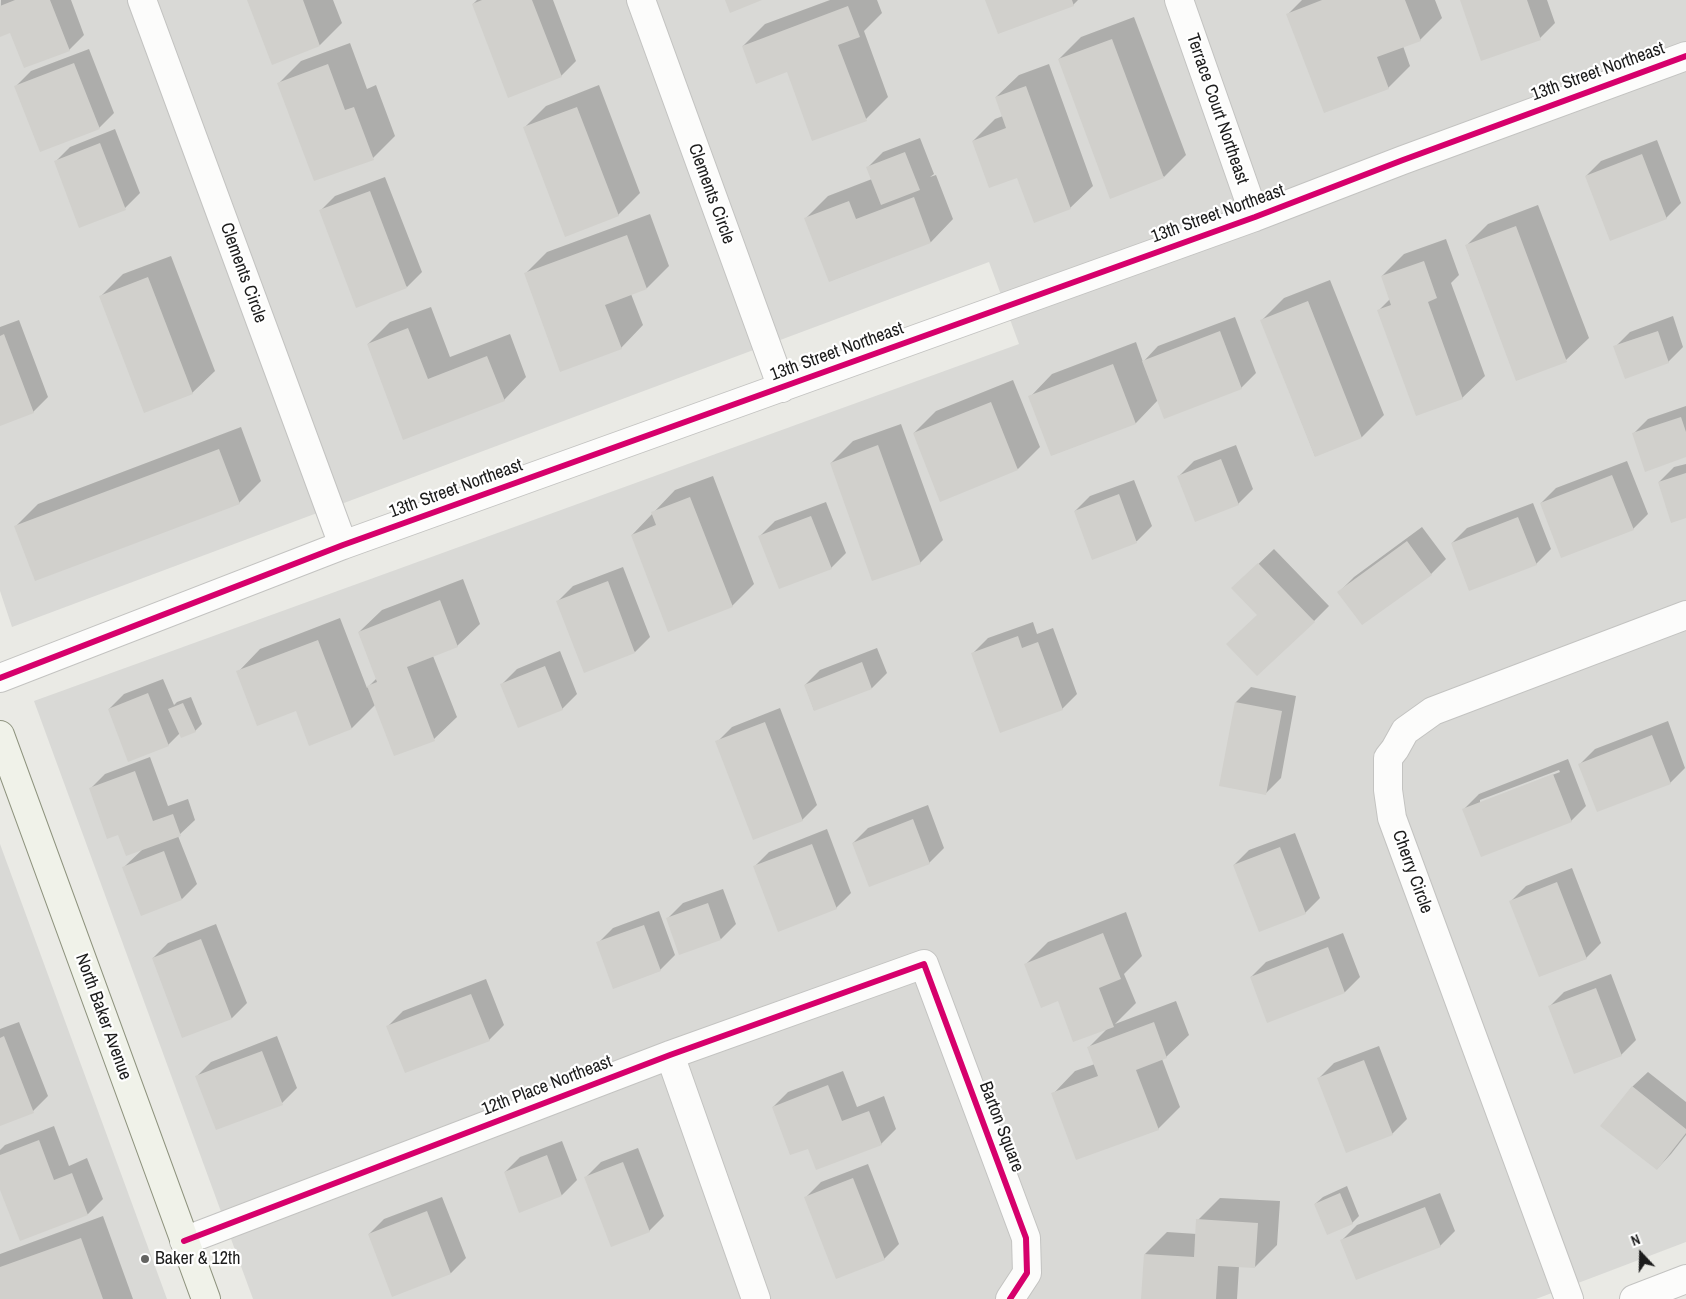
<!DOCTYPE html>
<style>
body{margin:0}
#map{position:relative;width:1686px;height:1299px;overflow:hidden;background:#eaeae5;font-family:"Archivo Narrow",sans-serif}
canvas{display:block}
.north{position:absolute;left:1616px;top:1229px;width:50px;height:50px;-webkit-text-stroke:4px #fff;paint-order:stroke;rotate:339deg;font-size:14px;font-weight:700;line-height:20px;text-align:center;color:#1c1c1c}
.north::after{content:'';display:block;margin:auto;width:18px;height:22px;background:#1c1c1c;clip-path:polygon(50% 0,100% 100%,50% 72%,0 100%)}
</style>
<div id="map">
<canvas width="1686" height="1299"></canvas>
<div class="north">N</div>
</div>
<script>
const context = document.querySelector('canvas').getContext('2d');
context.lineJoin = 'round';
function fillPath(path, color) { context.fillStyle = color; context.fill(path, 'evenodd'); }
const poly = rows => new Path2D(rows.map(r => 'M' + r).join(''));
function stroke(path, color, width, dash) { context.strokeStyle = color; context.lineWidth = width; context.lineCap = dash ? 'butt' : 'round'; context.setLineDash(dash || []); context.stroke(path); }
function label(font, color, halo, rows, align = 'center') {
  context.font = font + ' "Archivo Narrow",sans-serif'; context.lineWidth = 4.5; context.setLineDash([]); context.textBaseline = 'middle'; context.strokeStyle = halo; context.fillStyle = color; for (const [text, x, y, turn = 0] of rows) {
    context.save(); context.translate(x, y); context.rotate((+turn || 0) * Math.PI / 180); context.textAlign = isNaN(turn) ? turn : align; if (halo) context.strokeText(text, 0, 0); context.fillText(text, 0, 0); context.restore();
  }
}
const residential = poly([
 [0,0,1686,0,1686,1242,1536,1299,253,1299,34,701,1019,344,989,262,12,627,0,591],
 [0,844,167,1299,0,1299]
]);
const shadow = poly([
 [1,0,71,0,84,35,69,50,11,31,0,34],
 [248,0,333,0,342,23,320,45,273,63],
 [477,0,553,0,576,61,561,76,473,4],
 [830,0,877,0,882,13,864,31,888,97,866,119,788,71,743,46,765,24],
 [987,0,1078,0,1073,5],
 [1302,0,1435,0,1442,18,1420,40,1403,46,1410,66,1388,88,1288,14],
 [1461,0,1547,0,1555,23,1540,38],
 [1134,17,1186,155,1164,177,1059,59,1081,37],
 [350,43,367,89,376,85,395,136,373,158,279,83,301,61],
 [89,49,114,113,99,128,16,86,31,71],
 [1049,64,1093,186,1070,208,1018,176,973,141,995,119,1003,116,996,97,1019,75],
 [599,85,640,193,618,215,524,128,546,106],
 [115,129,140,193,125,208,55,162,70,147],
 [920,138,934,174,930,177,936,175,953,219,931,242,830,281,806,218,828,196,872,179,868,167,883,152],
 [1657,140,1681,203,1666,218,1586,176,1601,161],
 [385,177,422,272,407,287,320,211,335,196],
 [1538,205,1589,338,1566,360,1517,380,1466,246,1488,224],
 [650,214,669,266,647,288,631,294,643,325,621,348,525,274,547,252],
 [1446,239,1459,275,1451,283,1485,376,1462,398,1379,310,1390,299,1382,276,1404,254],
 [171,256,215,371,192,393,101,296,123,274],
 [1330,280,1384,415,1362,437,1315,456,1262,320,1284,298],
 [431,307,450,357,510,334,526,377,504,400,404,438,368,344,390,322],
 [1673,316,1683,347,1668,362,1615,347,1630,332],
 [1235,317,1256,373,1241,388,1158,400,1136,423,1052,455,1030,397,1052,374,1136,342,1143,362,1158,346],
 [19,320,48,397,33,412,0,424,0,327],
 [1013,380,1040,447,1018,469,914,433,936,411],
 [1686,406,1686,456,1633,434,1648,419],
 [901,424,943,540,920,563,831,463,853,441],
 [241,427,261,481,239,503,16,526,38,504],
 [1236,445,1253,489,1238,504,1179,476,1194,461],
 [1627,461,1648,514,1633,529,1541,503,1556,488],
 [1686,464,1686,517,1659,482,1674,467],
 [713,476,754,584,732,606,632,535,675,490],
 [1134,480,1152,526,1137,541,1093,558,1075,511,1090,496],
 [826,502,846,553,831,568,760,536,775,521],
 [1533,503,1551,549,1536,564,1452,543,1467,528],
 [1422,527,1446,559,1431,574,1339,592,1354,577],
 [1274,549,1329,606,1314,621,1248,574],
 [623,567,650,637,635,652,558,601,573,586],
 [463,579,480,624,457,646,433,656,457,717,434,739,395,755,376,704,352,728,310,744,297,710,238,672,260,649,340,618,367,688,377,678,359,632,382,610],
 [1033,622,1037,634,1053,628,1077,694,1062,709,973,653,988,638],
 [877,648,887,673,872,688,814,710,805,685,820,670],
 [560,651,577,694,562,709,502,684,517,669],
 [163,679,174,705,177,702,191,697,202,724,195,731,180,733,168,745,109,709,124,694],
 [1251,687,1296,696,1281,778,1266,793,1221,785,1236,702],
 [780,708,817,805,802,820,717,742,732,727],
 [1668,721,1685,768,1670,783,1580,764,1595,749],
 [150,757,168,806,188,799,195,820,178,836,197,884,182,899,124,867,143,849,90,789,105,774],
 [1568,759,1586,806,1571,821,1464,809,1479,794],
 [1559,770,1560,772,1480,803,1480,800],
 [928,805,944,848,929,863,853,843,868,828],
 [827,829,851,893,836,908,754,867,769,852],
 [1295,833,1320,898,1305,913,1234,865,1249,850],
 [1572,868,1601,943,1586,958,1511,901,1526,886],
 [723,889,736,924,721,939,668,918,683,903],
 [659,911,675,955,660,970,598,943,613,928],
 [1126,912,1142,956,1124,974,1136,1003,1115,1024,1176,1001,1189,1035,1166,1057,1162,1059,1180,1107,1158,1129,1053,1094,1075,1071,1095,1064,1089,1047,1109,1027,1058,1000,1026,964,1048,942],
 [216,924,247,1003,232,1018,183,1036,153,958,168,943],
 [1343,933,1360,977,1345,992,1268,1021,1251,977,1266,962],
 [1611,974,1636,1040,1621,1055,1549,1007,1564,992],
 [486,979,504,1025,489,1040,388,1026,403,1011],
 [19,1022,48,1096,33,1111,0,1124,0,1029],
 [277,1036,297,1088,282,1103,196,1077,211,1062],
 [1379,1046,1407,1119,1392,1134,1319,1078,1334,1063],
 [843,1071,857,1107,884,1096,896,1129,881,1144,809,1147,773,1107,788,1092],
 [1648,1072,1686,1102,1686,1135,1671,1154,1657,1169,1602,1125,1633,1086],
 [54,1126,69,1166,87,1158,103,1199,88,1214,20,1239,0,1186,0,1150,5,1145],
 [562,1141,577,1180,562,1195,520,1211,505,1172,520,1157],
 [638,1148,664,1216,649,1231,586,1177,601,1162],
 [868,1164,899,1244,884,1259,806,1197,821,1182],
 [1347,1186,1359,1216,1352,1223,1315,1204,1323,1197],
 [1440,1193,1455,1231,1440,1246,1342,1240,1357,1225],
 [442,1197,466,1258,451,1273,393,1295,369,1234,384,1219],
 [1220,1198,1280,1201,1277,1245,1255,1267,1239,1266,1237,1299,1142,1299,1145,1254,1167,1232,1197,1234,1198,1220],
 [103,1216,133,1299,0,1299,0,1254]
]);
const building = poly([
 [15,0,50,0,70,51,24,68,10,33,0,37,0,6],
 [247,0,303,0,320,46,272,65],
 [482,0,532,0,562,77,508,98,472,4],
 [725,0,762,0,730,13],
 [985,0,1072,0,1074,6,998,34],
 [1322,0,1405,0,1421,41,1377,57,1389,89,1324,113,1286,14],
 [1460,0,1527,0,1541,40,1481,61],
 [848,6,860,37,838,45,867,121,812,141,787,72,756,84,742,46],
 [1112,39,1164,178,1110,199,1058,59],
 [74,63,100,129,40,152,14,86],
 [328,64,345,110,354,107,374,160,314,181,277,83],
 [1026,86,1071,209,1034,223,1017,178,989,188,972,141,1006,128,995,97],
 [577,107,619,216,565,237,523,127],
 [100,143,126,210,79,228,54,161],
 [905,152,920,190,881,205,866,167],
 [1642,154,1667,219,1610,241,1585,176],
 [370,191,407,288,356,308,319,210],
 [914,197,931,243,829,282,804,218,849,201,856,219],
 [1516,226,1567,362,1516,381,1465,245],
 [627,235,647,289,605,305,622,349,560,372,524,273],
 [1424,261,1437,298,1428,302,1463,399,1416,416,1377,310,1391,305,1381,276],
 [148,277,193,394,144,413,99,296],
 [1308,301,1362,438,1315,457,1260,320],
 [408,328,428,379,487,356,505,401,403,440,367,344],
 [1220,331,1242,389,1164,419,1142,361],
 [1658,331,1669,363,1625,379,1613,346],
 [4,334,34,413,0,426,0,336],
 [1113,364,1136,424,1051,456,1028,396],
 [991,402,1018,470,940,502,913,433],
 [1681,417,1686,432,1686,457,1645,472,1632,433],
 [878,445,921,564,872,581,830,463],
 [219,449,240,504,35,581,14,526],
 [1221,459,1239,505,1195,522,1177,476],
 [1686,473,1686,518,1671,523,1658,482],
 [1612,475,1634,530,1561,558,1540,503],
 [1119,494,1137,543,1092,560,1074,511],
 [690,497,733,607,668,632,631,535,656,525,651,512],
 [811,516,832,569,779,589,758,536],
 [1518,517,1537,565,1469,591,1451,543],
 [1407,541,1432,575,1362,625,1337,592],
 [1258,563,1315,622,1257,676,1226,644,1257,615,1231,588],
 [608,581,635,653,584,673,556,601],
 [440,600,458,647,407,667,435,741,394,756,367,686,377,682,358,632],
 [1018,636,1022,648,1038,642,1063,710,1000,733,971,653],
 [318,640,352,729,309,746,296,711,257,726,236,671],
 [862,662,872,689,814,711,804,685],
 [545,666,563,710,518,728,500,684],
 [148,693,169,746,128,762,108,709],
 [1235,702,1282,711,1266,795,1219,786],
 [183,703,196,732,181,738,168,709],
 [765,722,803,821,753,840,715,741],
 [1652,735,1671,784,1597,812,1578,764],
 [135,771,153,821,173,814,181,836,126,856,118,835,107,839,89,788],
 [1553,774,1572,822,1481,857,1462,809],
 [913,819,930,864,869,887,852,843],
 [812,844,837,909,778,932,753,866],
 [1280,847,1306,914,1259,932,1233,865],
 [164,851,182,900,141,916,122,867],
 [1557,882,1587,959,1539,977,1509,901],
 [708,903,721,940,679,955,666,918],
 [644,925,661,971,613,989,596,942],
 [1103,933,1121,979,1099,988,1114,1027,1073,1042,1058,1001,1041,1008,1024,964],
 [201,939,232,1019,182,1038,152,958],
 [1328,947,1345,993,1267,1023,1250,977],
 [1596,988,1622,1056,1574,1074,1548,1006],
 [471,994,490,1041,405,1073,386,1026],
 [1154,1022,1167,1058,1136,1070,1159,1130,1076,1160,1051,1093,1098,1076,1087,1047],
 [4,1036,34,1113,0,1126,0,1038],
 [262,1051,283,1105,216,1130,195,1076],
 [1364,1060,1393,1135,1346,1153,1317,1078],
 [828,1085,842,1121,869,1111,882,1145,816,1170,808,1149,790,1155,772,1107],
 [1632,1086,1686,1129,1686,1133,1657,1170,1600,1126],
 [39,1140,54,1180,72,1173,88,1215,20,1241,0,1190,0,1155],
 [547,1155,562,1196,519,1213,504,1172],
 [623,1162,650,1232,611,1247,584,1177],
 [853,1178,885,1260,836,1279,804,1197],
 [1340,1193,1353,1224,1327,1235,1314,1204],
 [1425,1207,1441,1247,1356,1280,1340,1240],
 [427,1211,451,1274,392,1297,368,1234],
 [1196,1219,1258,1223,1255,1268,1218,1266,1216,1299,1141,1299,1144,1254,1194,1257],
 [81,1238,103,1299,0,1299,0,1267]
]);
const minor = poly([
 [142,0,343,545],
 [641,0,782,388],
 [1179,0,1255,217],
 [0,678,343,545,1255,217,1403,160,1686,56],
 [670,1055,756,1299],
 [184,1241,670,1055,924,964,1026,1238,1027,1273,1010,1299],
 [1569,1299,1392,818,1388,790,1388,758,1395,749,1405,731,1433,711,1686,615],
 [1634,1299,1686,1279]
]);
const secondary = poly([
 [0,735,206,1299]
]);
const cycleway = poly([
 [0,678,343,545,1255,217,1403,160,1686,56],
 [184,1241,670,1055,924,964,1026,1238,1027,1273,1010,1299]
]);
const markers = [
 [145,1259,5,"#646462"]
];
const streetNames = [
 ["13th Street Northeast",1598,72,-20],
 ["Terrace Court Northeast",1217,109,71],
 ["Clements Circle",711,194,70],
 ["13th Street Northeast",1218,214,-20],
 ["Clements Circle",243,273,70],
 ["13th Street Northeast",837,352,-20],
 ["13th Street Northeast",456,489,-20],
 ["Cherry Circle",1412,872,70],
 ["North Baker Avenue",103,1017,70],
 ["12th Place Northeast",547,1086,-21],
 ["Barton Square",1001,1127,69]
];
const poiNames = [
 ["Baker & 12th",155,1259]
];
fillPath(residential, '#d9d9d6');
fillPath(shadow, '#0003');
fillPath(building, '#d1d0cc');
stroke(minor, '#c3c3c1', 30);
stroke(secondary, '#8e937e', 30);
stroke(minor, '#fcfcfb', 28);
stroke(secondary, '#f0f2e9', 28);
stroke(cycleway, '#d6006c', 6);
for (const [x, y, r, color] of markers) { const dot = new Path2D(); dot.arc(x, y, r, 0, 2 * Math.PI); context.fillStyle = color; context.fill(dot); stroke(dot, '#fff', 2); }
label('18px', '#1c1c1c', '#fff', streetNames);
label('18px', '#1c1c1c', '#fff', poiNames, 'left');
</script>
